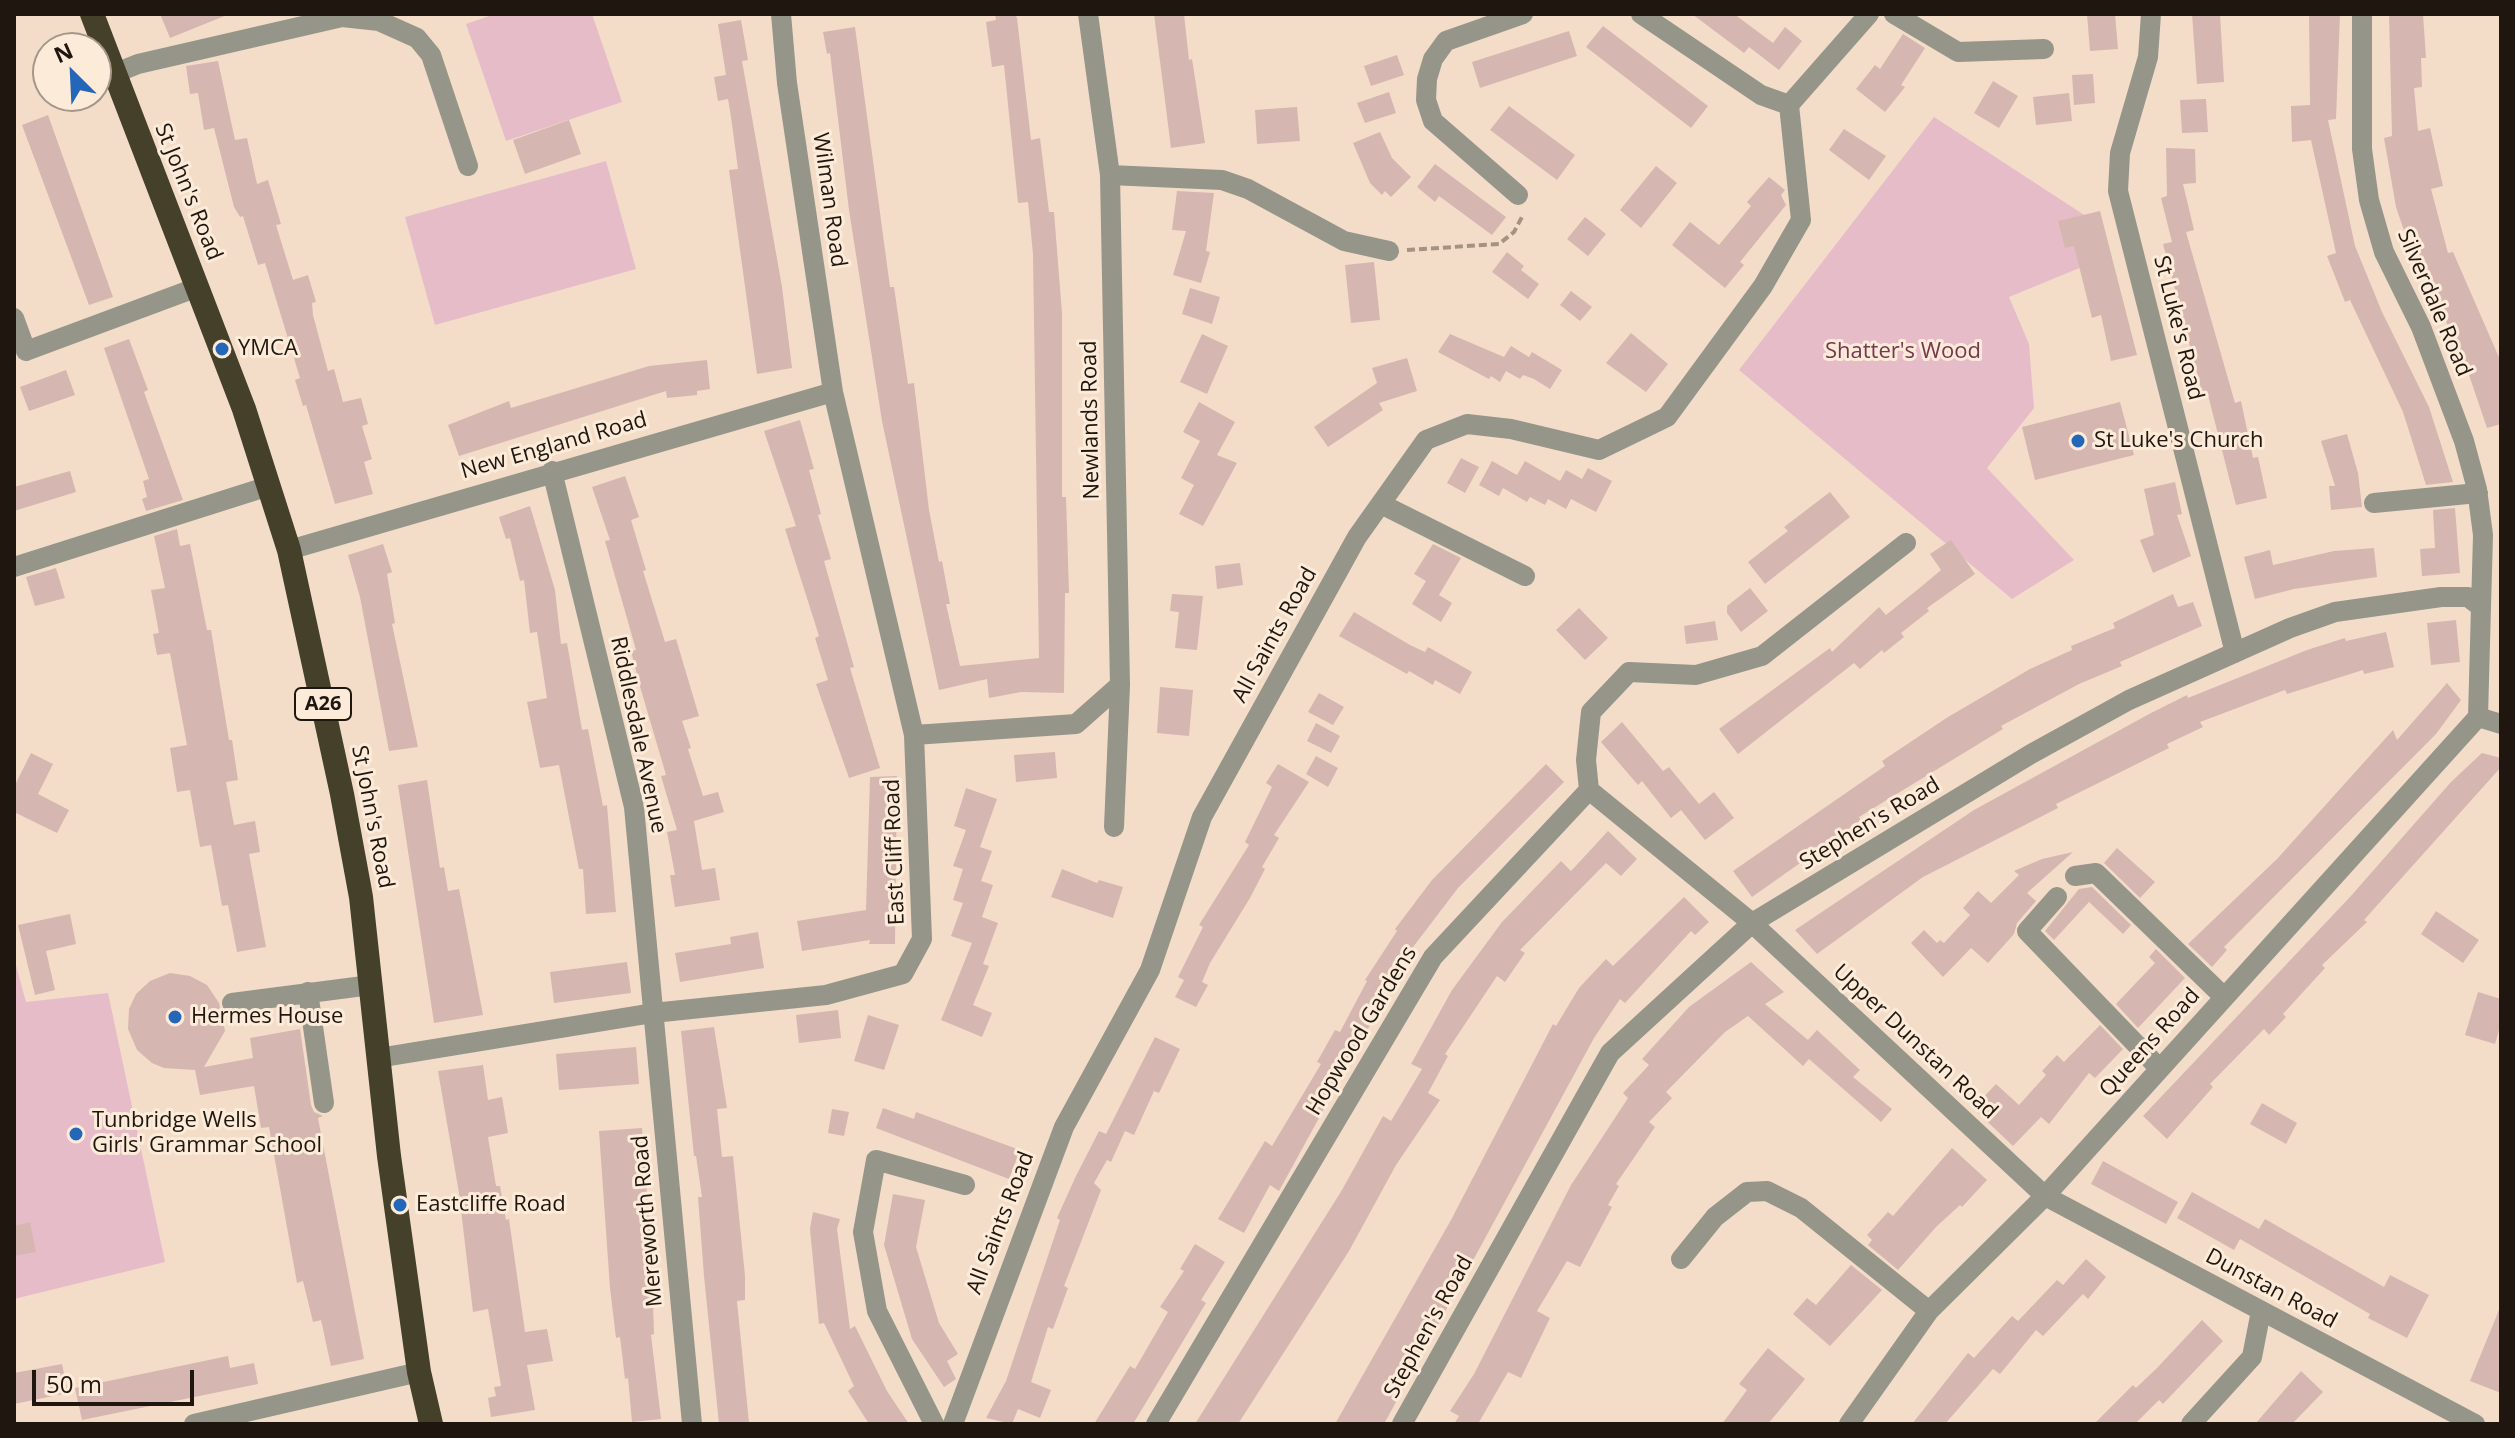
<!DOCTYPE html>
<style>
body{margin:0}
#map{position:relative;width:2515px;height:1438px;overflow:hidden;background:#f3ddc8;font-family:"Open Sans",sans-serif}
canvas{display:block}
.frame{position:absolute;inset:0;border:16px solid #1f170f;pointer-events:none}
.north{position:absolute;left:32px;top:32px;width:80px;height:80px;box-sizing:border-box;background:#fdebda;border:2px solid #a49689;border-radius:50%;rotate:336deg;font-size:22px;font-weight:700;line-height:32px;text-align:center;color:#1f170f}
.north::after{content:'';display:block;margin:auto;width:28px;height:36px;background:#2466b7;clip-path:polygon(50% 0,100% 100%,50% 72%,0 100%)}
.scale{position:absolute;left:32px;top:1370px;width:162px;height:36px;box-sizing:border-box;border:4px solid #1f170f;border-top:0;padding-left:10px;font-size:24px;line-height:28px;white-space:nowrap;color:#1f170f;-webkit-text-stroke:6px #fdebda;paint-order:stroke}
</style>
<div id="map">
<canvas width="2515" height="1438"></canvas>
<div class="frame"></div>
<div class="north">N</div>
<div class="scale">50 m</div>
</div>
<script>
const context = document.querySelector('canvas').getContext('2d');
context.lineJoin = 'round';
function fillPath(path, color) { context.fillStyle = color; context.fill(path, 'evenodd'); }
const poly = rows => new Path2D(rows.map(r => 'M' + r).join(''));
function stroke(path, color, width, dash) { context.strokeStyle = color; context.lineWidth = width; context.lineCap = dash ? 'butt' : 'round'; context.setLineDash(dash || []); context.stroke(path); }
function label(font, color, halo, rows, align = 'center') {
  context.font = font + ' "Open Sans",sans-serif'; context.lineWidth = 6; context.setLineDash([]); context.textBaseline = 'middle'; context.strokeStyle = halo; context.fillStyle = color; for (const [text, x, y, turn = 0] of rows) {
    context.save(); context.translate(x, y); context.rotate((+turn || 0) * Math.PI / 180); context.textAlign = isNaN(turn) ? turn : align; if (halo) context.strokeText(text, 0, 0); context.fillText(text, 0, 0); context.restore();
  }
}
const green = poly([
 [495,14,592,14,622,102,506,141,466,24],
 [1934,117,2095,222,2094,262,2009,297,2029,344,2034,408,1987,468,2074,560,2012,599,1739,370],
 [606,161,636,269,435,325,405,217],
 [14,958,26,1002,108,993,165,1262,14,1299]
]);
const building = poly([
 [160,14,227,14,227,15,170,38],
 [995,14,1015,14,1017,18,1031,140,1040,138,1049,212,1054,212,1062,313,1062,497,1066,497,1069,593,1065,593,1064,693,1021,692,989,698,987,679,939,690,882,421,849,210,830,53,827,54,823,32,855,27,890,287,894,287,908,384,914,383,929,510,939,562,942,561,950,604,946,604,960,666,1039,658,1033,254,1028,202,1018,203,1004,65,992,67,986,22,996,20],
 [1154,14,1184,14,1189,60,1192,59,1205,143,1171,148],
 [1692,14,1734,14,1773,43,1785,27,1802,41,1779,70,1749,47,1744,53],
 [2087,14,2115,14,2118,49,2090,51],
 [2192,14,2220,14,2224,82,2197,84],
 [2309,14,2340,14,2336,119,2328,120,2355,246,2382,312,2429,407,2453,482,2426,485,2403,412,2350,300,2345,302,2327,256,2336,253,2311,140,2292,142,2291,106,2310,105],
 [2389,14,2423,14,2426,58,2421,58,2422,87,2414,88,2418,131,2430,128,2443,186,2431,189,2448,253,2453,252,2501,362,2501,424,2487,428,2467,369,2428,281,2418,262,2415,263,2396,207,2384,138,2392,136],
 [741,20,748,60,742,61,782,287,792,368,757,374,729,170,738,169,731,117,728,99,718,101,714,77,726,75,718,24],
 [1603,26,1708,106,1691,128,1586,47],
 [1569,31,1577,56,1480,88,1472,62],
 [1903,34,1925,48,1901,85,1905,87,1885,112,1856,89,1875,65,1880,69],
 [1397,55,1404,75,1371,86,1364,66],
 [218,61,235,140,247,138,257,184,268,180,281,224,276,225,293,280,308,275,316,302,312,303,313,315,328,371,334,369,343,402,361,398,368,424,362,426,372,459,364,462,373,494,335,504,306,405,303,406,295,380,300,378,265,263,258,265,243,216,240,217,234,207,214,128,204,130,198,93,190,94,186,66],
 [2093,74,2095,103,2074,105,2072,75],
 [1993,81,2018,96,1999,128,1974,113],
 [1389,92,1396,113,1365,123,1357,103],
 [2069,93,2072,121,2036,125,2033,97],
 [2206,99,2208,132,2182,133,2180,100],
 [1509,106,1575,155,1557,180,1490,130],
 [1297,107,1300,141,1257,144,1255,110],
 [48,115,113,297,89,305,22,125],
 [569,120,581,154,525,174,513,140],
 [1844,129,1886,156,1869,180,1829,150],
 [1380,132,1392,158,1411,177,1391,197,1385,191,1382,195,1370,183,1353,143],
 [2166,148,2195,149,2196,183,2183,184,2194,230,2186,232,2235,403,2241,401,2253,458,2258,457,2267,498,2236,505,2208,395,2203,396,2163,244,2172,242,2161,198,2167,196],
 [1435,164,1506,217,1492,235,1439,196,1435,202,1417,187],
 [1656,166,1677,183,1641,228,1620,210],
 [1769,177,1785,190,1781,195,1786,205,1740,262,1744,265,1725,288,1672,245,1690,222,1719,245,1751,206,1747,202],
 [1177,191,1214,193,1206,251,1210,252,1201,283,1173,275,1186,231,1172,230],
 [2100,211,2137,355,2111,361,2101,315,2092,318,2074,246,2065,248,2058,221],
 [1585,217,1606,234,1588,256,1567,239],
 [1507,252,1524,266,1521,270,1539,284,1528,299,1492,272],
 [1374,262,1380,320,1351,323,1345,265],
 [1190,288,1220,297,1212,324,1182,314],
 [1571,291,1592,307,1580,321,1560,305],
 [1631,333,1668,364,1646,392,1606,363],
 [1202,334,1228,346,1207,394,1180,382],
 [1450,334,1504,357,1511,346,1529,357,1532,352,1562,370,1550,389,1534,379,1523,375,1520,379,1506,371,1500,382,1491,376,1489,379,1438,352],
 [129,339,148,390,144,392,183,500,146,511,142,499,147,497,143,481,149,479,104,348],
 [1407,358,1417,391,1379,403,1383,410,1328,447,1314,427,1377,383,1372,368],
 [707,360,710,389,697,391,697,395,667,398,666,391,459,456,448,425,509,401,511,408,649,366],
 [66,370,75,395,29,411,20,387],
 [1199,402,1235,422,1217,455,1237,463,1203,526,1179,514,1194,485,1181,478,1200,441,1183,432],
 [2120,402,2134,455,2035,480,2022,427],
 [800,420,814,469,809,470,821,514,818,515,831,559,824,561,854,667,850,668,880,768,849,778,816,684,828,680,815,638,819,636,785,529,796,526,764,431],
 [2347,434,2358,473,2362,507,2331,510,2329,486,2335,486,2321,441],
 [1461,458,1479,467,1465,493,1447,483],
 [1492,461,1517,475,1525,461,1560,481,1566,470,1582,479,1588,468,1612,481,1596,512,1571,499,1566,509,1548,499,1545,505,1530,497,1527,502,1503,488,1499,496,1479,485],
 [70,471,76,492,14,511,14,487],
 [625,476,639,517,631,520,646,570,643,571,665,642,676,639,699,716,682,721,691,748,688,749,703,796,718,792,724,812,694,821,702,870,715,868,720,900,675,907,670,875,675,875,667,832,677,830,661,776,666,775,639,683,631,651,636,650,605,541,610,540,592,487],
 [2175,482,2182,514,2177,515,2191,556,2153,573,2140,540,2154,535,2144,489],
 [1830,492,1850,517,1765,584,1748,562,1788,531,1784,527],
 [530,506,555,590,561,644,567,643,582,730,588,729,603,806,607,805,616,912,586,914,583,869,579,869,559,765,540,768,527,702,547,698,537,632,530,633,524,580,520,581,510,538,506,539,499,517],
 [2455,508,2460,573,2422,576,2420,549,2435,548,2433,510],
 [177,529,180,546,190,544,207,630,211,630,229,740,232,740,238,780,226,782,234,825,255,821,260,852,249,854,266,947,237,952,228,905,222,906,211,845,200,847,190,790,177,792,170,748,187,745,170,653,157,655,153,634,159,633,151,590,165,588,154,536],
 [1951,540,1975,574,1927,608,1929,611,1901,633,1904,637,1884,653,1882,650,1860,669,1854,663,1738,754,1719,729,1830,648,1832,652,1879,607,1886,615,1922,586,1941,570,1930,554],
 [383,544,392,572,387,574,395,623,392,624,418,747,389,751,360,597,348,555],
 [1433,544,1461,558,1439,595,1452,603,1441,622,1412,604,1426,581,1414,574],
 [2374,548,2377,577,2294,589,2255,599,2244,557,2270,550,2273,565,2334,551],
 [1240,563,1243,585,1217,589,1215,566],
 [56,568,65,598,35,606,26,577],
 [1750,588,1768,611,1741,632,1727,613,1727,606],
 [1172,594,1203,596,1197,650,1175,648,1179,612,1170,611],
 [2173,594,2178,607,2193,602,2202,626,2120,662,2122,666,2079,684,2001,726,2003,729,1859,817,1861,820,1752,897,1733,871,1885,766,1882,761,1948,717,2030,669,2072,650,2071,646,2115,628,2113,623],
 [1579,608,1608,638,1585,660,1556,630],
 [1354,612,1410,645,1425,652,1428,647,1472,672,1460,694,1435,680,1433,685,1409,671,1407,674,1339,636],
 [2456,620,2460,662,2431,665,2427,623],
 [1715,621,1718,640,1686,644,1684,626],
 [2386,632,2394,667,2364,674,2363,670,2287,694,2285,690,2200,722,2203,727,2167,744,2169,748,2056,804,2058,808,1923,877,1817,954,1795,930,1974,810,2151,713,2187,695,2188,698,2307,650,2345,638,2346,641],
 [2447,683,2461,700,2436,734,2224,947,2227,950,2212,967,2188,944,2277,859,2393,730,2397,740],
 [1160,687,1193,690,1189,736,1157,733],
 [1319,693,1344,707,1333,725,1308,712],
 [1622,722,1663,771,1669,767,1699,804,1714,792,1734,818,1705,840,1681,810,1671,818,1642,781,1638,785,1601,742],
 [1316,723,1340,736,1331,753,1307,741],
 [1055,752,1057,778,1016,782,1014,755],
 [31,753,53,764,38,794,69,810,57,833,14,812,14,787],
 [2482,753,2501,758,2501,767,2364,920,2367,922,2322,965,2325,968,2283,1014,2286,1017,2269,1035,2264,1029,2210,1084,2213,1087,2167,1139,2143,1116,2350,897,2451,782],
 [1316,756,1338,768,1328,787,1306,774],
 [1278,764,1309,782,1274,835,1279,838,1262,867,1265,869,1250,898,1210,963,1202,982,1208,985,1196,1007,1175,997,1184,980,1178,977,1203,927,1199,925,1249,845,1245,842,1272,787,1266,783],
 [1546,764,1564,782,1458,888,1407,955,1376,1002,1381,1005,1279,1191,1270,1185,1244,1233,1218,1219,1265,1141,1272,1146,1287,1121,1321,1064,1317,1062,1335,1030,1340,1032,1367,981,1365,980,1397,931,1395,929,1432,880],
 [897,776,895,944,869,944,870,940,802,951,797,921,866,910,870,777],
 [427,780,440,868,444,867,448,891,459,889,483,1015,434,1023,398,785],
 [966,788,997,799,980,847,992,851,981,881,993,885,982,917,998,923,983,964,989,966,973,1005,992,1013,982,1037,941,1020,972,943,951,936,963,903,953,900,963,869,953,866,966,830,954,826],
 [1608,831,1637,859,1621,876,1606,863,1520,950,1525,953,1505,982,1497,976,1445,1054,1448,1056,1428,1093,1440,1100,1396,1165,1349,1251,1238,1424,1195,1424,1342,1190,1383,1116,1391,1121,1422,1069,1411,1064,1452,990,1502,922,1561,861,1571,871],
 [2117,848,2155,882,2140,898,2104,863],
 [2073,852,2027,893,2036,901,2017,923,2014,934,1988,963,1971,948,1943,977,1911,943,1924,930,1937,943,1940,940,1944,943,1970,915,1963,908,1978,891,1991,903,2019,875,2014,871,2042,859],
 [1062,869,1097,883,1099,880,1123,887,1113,918,1051,897],
 [2092,887,2131,925,2123,934,2089,902,2054,940,2045,931,2079,889],
 [1684,897,1709,922,1695,935,1691,931,1625,1003,1620,999,1594,1038,1384,1424,1335,1424,1451,1220,1553,1024,1556,1026,1579,988,1606,959,1613,966],
 [2436,911,2479,940,2463,963,2421,934],
 [70,914,76,944,46,951,55,990,35,995,18,925],
 [758,932,764,968,680,982,675,953,731,944,730,937],
 [2156,949,2185,978,2138,1028,2116,1004,2155,963,2149,957],
 [627,962,631,993,554,1003,550,972],
 [1751,962,1784,992,1765,1004,1808,1040,1817,1030,1860,1070,1853,1077,1892,1109,1881,1122,1809,1059,1803,1066,1748,1016,1725,1032,1666,1092,1672,1098,1649,1122,1655,1127,1616,1184,1619,1186,1608,1205,1612,1207,1580,1267,1567,1261,1537,1311,1550,1318,1521,1378,1508,1372,1478,1424,1454,1424,1459,1416,1450,1411,1474,1374,1571,1185,1628,1098,1623,1093,1649,1065,1642,1059,1689,1007],
 [170,973,190,976,207,985,219,1003,225,1031,204,1067,253,1058,250,1038,300,1029,311,1105,314,1112,323,1116,318,1118,364,1359,331,1366,321,1320,313,1322,303,1281,297,1283,269,1127,261,1128,254,1086,200,1095,195,1070,164,1068,152,1063,137,1050,128,1029,129,1009,136,994,150,981],
 [2478,992,2501,999,2501,1023,2495,1044,2465,1035],
 [838,1010,841,1038,799,1043,796,1015],
 [868,1015,899,1025,884,1070,854,1061],
 [2100,1025,2123,1049,2095,1078,2089,1073,2049,1124,2041,1117,2013,1146,1973,1108,1996,1084,2019,1105,2046,1075,2042,1071,2057,1055,2064,1062],
 [714,1027,727,1108,717,1109,722,1157,733,1156,745,1276,745,1300,737,1301,749,1423,737,1424,719,1424,704,1276,698,1197,702,1197,696,1156,694,1156,681,1031],
 [1155,1037,1180,1049,1159,1093,1154,1091,1134,1135,1125,1131,1111,1162,1107,1160,1094,1183,1101,1190,1064,1286,1068,1288,1053,1329,1048,1327,1031,1382,1051,1390,1040,1418,1018,1409,1012,1424,986,1418,1006,1381,1060,1220,1057,1218,1075,1178,1099,1131,1106,1134],
 [636,1047,639,1084,559,1090,556,1054],
 [483,1065,488,1100,502,1097,508,1133,488,1137,496,1186,500,1186,506,1220,509,1219,525,1332,547,1329,553,1361,527,1365,535,1410,491,1417,488,1398,496,1396,494,1387,501,1386,488,1309,473,1312,459,1193,438,1071],
 [2262,1103,2297,1123,2286,1144,2250,1124],
 [883,1108,914,1119,916,1112,1020,1150,1009,1179,876,1128],
 [832,1109,849,1112,844,1136,828,1133],
 [642,1128,651,1243,654,1334,651,1335,661,1419,632,1422,628,1378,625,1379,620,1337,616,1338,610,1288,599,1131],
 [1952,1148,1987,1180,1962,1207,1960,1205,1936,1227,1898,1270,1868,1245,1872,1240,1867,1235,1888,1212,1893,1216],
 [2103,1161,2178,1202,2166,1224,2091,1184],
 [2192,1192,2259,1229,2265,1219,2384,1287,2390,1275,2429,1295,2407,1338,2368,1318,2370,1314,2240,1239,2234,1250,2177,1218],
 [893,1194,925,1200,916,1247,939,1323,958,1354,947,1361,956,1379,944,1387,912,1339,884,1245],
 [813,1212,840,1219,837,1229,850,1329,855,1326,887,1391,909,1424,869,1424,848,1391,854,1386,824,1323,819,1324,810,1229],
 [30,1222,36,1252,14,1256,14,1226],
 [1195,1244,1225,1262,1201,1300,1206,1303,1133,1424,1094,1424,1130,1366,1135,1369,1168,1312,1160,1307,1184,1271,1180,1269],
 [2086,1259,2106,1277,2088,1299,2083,1294,2043,1336,2036,1330,2000,1374,1993,1369,1945,1424,1912,1424,1968,1353,1974,1358,2012,1316,2018,1321,2057,1280,2063,1285],
 [1851,1265,1882,1290,1830,1346,1793,1314,1807,1298,1816,1305],
 [2501,1305,2501,1393,2470,1381],
 [2202,1320,2223,1341,2163,1404,2159,1400,2135,1424,2094,1424,2133,1385,2136,1388,2157,1368],
 [1768,1348,1805,1379,1768,1424,1722,1424,1747,1390,1739,1384],
 [228,1356,230,1368,254,1363,258,1384,82,1420,75,1388],
 [62,1364,68,1393,14,1404,14,1373],
 [2301,1371,2323,1392,2292,1424,2255,1424]
]);
const path = poly([
 [1407,250,1499,244,1514,232,1523,215]
]);
const minor = poly([
 [1088,14,1110,175,1120,685,1114,827],
 [1641,14,1761,95,1789,105],
 [1894,14,1958,52,2044,49],
 [2151,14,2148,57,2120,153,2118,191,2235,653],
 [2362,14,2362,149,2369,200,2384,252,2421,327,2464,441,2477,489,2483,535,2481,607],
 [113,74,138,64,342,17,379,21,417,38,431,55,468,166],
 [1789,105,1869,14],
 [1110,175,1222,180,1248,189,1344,241,1389,251],
 [1518,195,1433,121,1426,100,1427,79,1433,59,1446,41,1523,14],
 [14,318,26,351,198,287],
 [552,471,634,807,692,1424],
 [2374,503,2478,493],
 [1381,504,1525,576],
 [289,550,833,392],
 [14,567,269,486],
 [914,735,1076,724,1120,685],
 [1589,790,1586,760,1591,712,1629,672,1696,675,1762,656,1906,543],
 [2075,876,2096,873,2224,997],
 [2057,897,2027,931,2160,1069],
 [308,992,324,1103],
 [232,1003,371,985],
 [378,1058,653,1013,826,995,903,974,922,939,914,735,833,392,787,83,781,14],
 [1681,1259,1715,1217,1747,1192,1767,1191,1801,1208,1929,1311],
 [194,1424,419,1372],
 [934,1424,877,1311,863,1232,876,1160,965,1185],
 [953,1424,1064,1127,1150,970,1202,817,1357,537,1426,440,1467,424,1511,429,1599,450,1667,417,1763,286,1801,220,1789,105],
 [1156,1424,1433,957,1589,790,1752,923,2045,1196,2475,1424],
 [1402,1424,1610,1053,1752,923,2031,754,2129,700,2290,628,2335,612,2441,597,2468,597,2481,607,2478,717],
 [1849,1424,1929,1311,2045,1196,2478,717,2501,724],
 [2191,1424,2252,1357,2261,1311]
]);
const highway = poly([
 [92,14,244,409,289,550,342,794,361,897,389,1156,419,1372,431,1424]
]);
const markers = [
 [222,349,8,"#2466b7"],
 [2078,441,8,"#2466b7"],
 [175,1017,8,"#2466b7"],
 [76,1134,8,"#2466b7"],
 [400,1205,8,"#2466b7"]
];
const shields = [
 [323,704,56]
];
const shieldNames = [
 ["A26",323,704]
];
const streetNames = [
 ["St John's Road",188,192,68],
 ["Wilman Road",829,200,82],
 ["Silverdale Road",2434,303,67],
 ["St Luke's Road",2178,328,76],
 ["Newlands Road",1091,420,-91],
 ["New England Road",554,446,-16],
 ["All Saints Road",1275,635,-61],
 ["Riddlesdale Avenue",638,735,78],
 ["St John's Road",372,817,79],
 ["Stephen's Road",1870,824,-31],
 ["East Cliff Road",895,852,-92],
 ["Hopwood Gardens",1362,1031,-59],
 ["Upper Dunstan Road",1915,1042,43],
 ["Queens Road",2150,1043,-48],
 ["Mereworth Road",648,1221,-95],
 ["All Saints Road",1001,1223,-69],
 ["Dunstan Road",2271,1289,28],
 ["Stephen's Road",1429,1327,-61]
];
const poiNames = [
 ["YMCA",238,349],
 ["St Luke's Church",2094,441],
 ["Hermes House",191,1017],
 ["Tunbridge Wells",92,1121],
 ["Girls' Grammar School",92,1146],
 ["Eastcliffe Road",416,1205]
];
const parkNames = [
 ["Shatter's Wood",1903,352]
];
fillPath(green, '#e6bcc9');
fillPath(building, '#d6b6b0');
stroke(path, '#a49383', 4, [8, 4]);
stroke(minor, '#969589', 20);
stroke(highway, '#444029', 24);
for (const [x, y, r, color] of markers) { const dot = new Path2D(); dot.arc(x, y, r, 0, 2 * Math.PI); context.fillStyle = color; context.fill(dot); stroke(dot, '#fdebda', 3); }
for (const [x, y, w] of shields) { const box = new Path2D(); box.roundRect(x - w / 2, y - 16, w, 32, 6); context.fillStyle = '#fdebda'; context.fill(box); stroke(box, '#1f170f', 2); }
label('bold 20px', '#1f170f', null, shieldNames);
label('22px', '#1f170f', '#fdebda', streetNames);
label('22px', '#1f170f', '#fdebda', poiNames, 'left');
label('22px', '#77374f', '#fdebda', parkNames);
</script>
